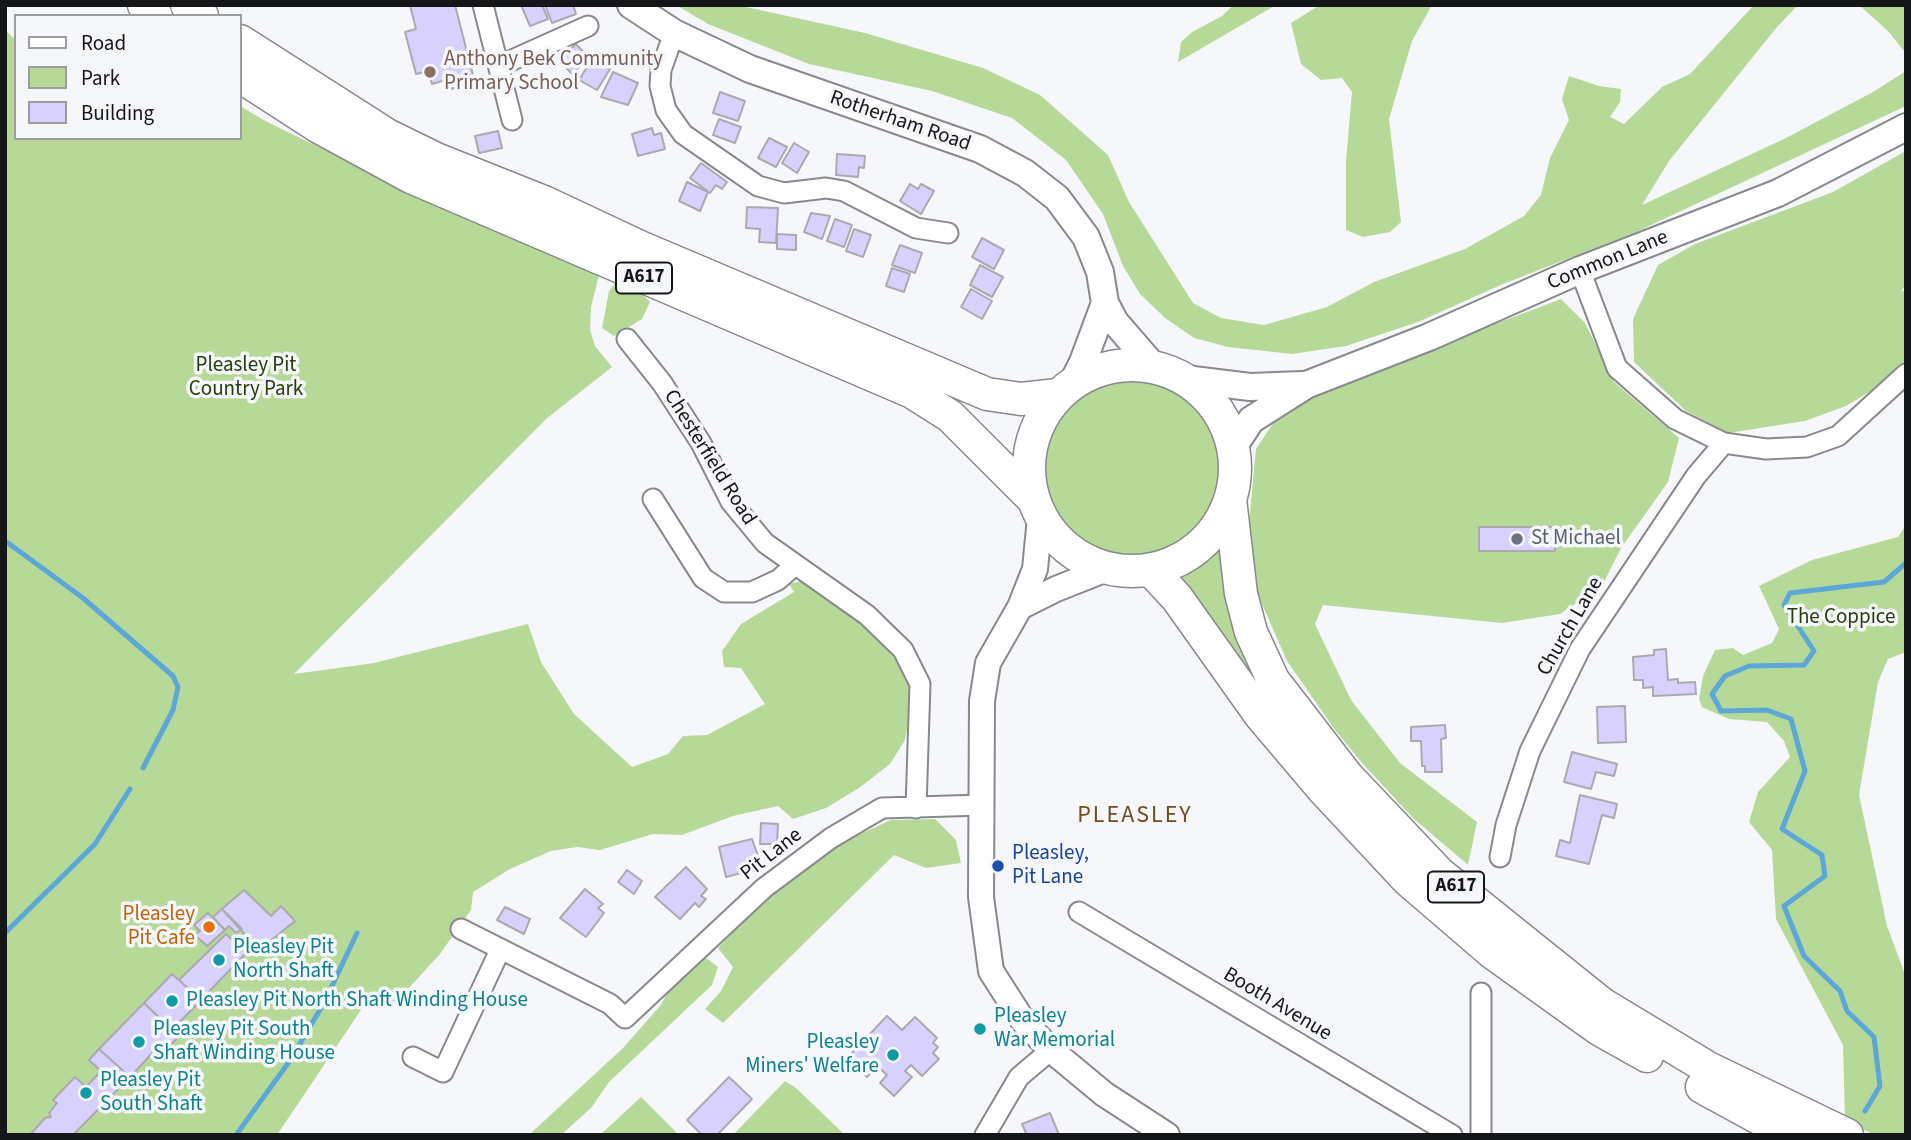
<!DOCTYPE html>
<style>
body{margin:0}
#map{position:relative;width:1911px;height:1140px;overflow:hidden;background:#f6f7fb;font-family:"Source Sans 3",sans-serif}
canvas{display:block}
.frame{position:absolute;inset:0;border:7px solid #151617;pointer-events:none}
.legend{position:absolute;left:14px;top:14px;width:228px;height:126px;box-sizing:border-box;background:#f6f7fb;border:2px solid #9c9da0;margin:0;padding:9px 12px;list-style:none;font-size:21px;color:#151617}
.legend li{display:flex;align-items:center;gap:14px;height:35px}
.legend b{width:35px;border:2px solid #9c9da0}
</style>
<div id="map">
<canvas width="1911" height="1140"></canvas>
<div class="frame"></div>
<ul class="legend">
<li><b style="height:9px;background:#fff"></b>Road</li>
<li><b style="height:19px;background:#b7d997"></b>Park</li>
<li><b style="height:19px;background:#d8d1fe"></b>Building</li>
</ul>
</div>
<script>
const context = document.querySelector('canvas').getContext('2d');
context.lineJoin = 'round';
function fillPath(path, color) { context.fillStyle = color; context.fill(path, 'evenodd'); }
const poly = rows => new Path2D(rows.map(r => 'M' + r).join(''));
function stroke(path, color, width, dash) { context.strokeStyle = color; context.lineWidth = width; context.lineCap = dash ? 'butt' : 'round'; context.setLineDash(dash || []); context.stroke(path); }
function label(font, color, halo, rows, align = 'center') {
  context.font = font + ' "Source Sans 3",sans-serif'; context.lineWidth = 7; context.setLineDash([]); context.textBaseline = 'middle'; context.strokeStyle = halo; context.fillStyle = color; for (const [text, x, y, turn = 0] of rows) {
    context.save(); context.translate(x, y); context.rotate((+turn || 0) * Math.PI / 180); context.textAlign = isNaN(turn) ? turn : align; if (halo) context.strokeText(text, 0, 0); context.fillText(text, 0, 0); context.restore();
  }
}
const green = poly([
 [676,5,737,5,865,33,983,68,1040,95,1108,155,1129,202,1193,303,1221,318,1264,325,1327,307,1374,282,1465,249,1524,216,1541,195,1550,158,1569,120,1562,99,1569,76,1599,86,1621,89,1620,102,1610,117,1624,124,1662,87,1690,74,1754,5,1798,5,1777,27,1669,161,1642,205,1784,139,1873,92,1906,71,1906,106,1636,232,1503,284,1418,322,1346,346,1292,354,1228,347,1194,338,1165,318,1140,294,1123,266,1103,214,1066,160,1012,118,932,91,809,64,708,24],
 [1233,5,1276,5,1178,62,1181,42,1192,32,1222,16],
 [1320,5,1432,5,1412,41,1389,119,1401,222,1390,232,1363,237,1346,230,1346,161,1352,92,1342,78,1321,80,1301,64,1291,23],
 [1859,5,1906,5,1906,49,1903,50,1889,32],
 [5,30,16,40,16,138,240,138,240,106,269,123,411,191,600,271,591,307,590,330,595,346,612,367,546,419,294,674,374,663,528,624,541,662,574,714,632,767,668,754,683,736,707,735,765,704,741,668,724,667,722,651,741,624,794,592,789,584,805,580,878,638,896,660,909,685,910,709,905,740,890,764,859,788,826,808,793,819,778,806,733,816,682,835,653,834,600,850,577,847,551,851,510,869,473,892,471,910,440,954,397,1001,384,1006,367,1001,277,1135,5,1135],
 [1906,151,1906,284,1901,292,1906,290,1906,366,1897,375,1846,406,1805,421,1728,433,1686,411,1634,362,1633,319,1658,265,1695,244,1833,192],
 [616,282,637,289,650,302,642,319,614,336,602,328,609,291],
 [1561,299,1585,323,1614,382,1679,438,1668,482,1621,548,1602,586,1560,614,1502,623,1323,605,1315,624,1351,700,1400,763,1477,822,1468,865,1414,819,1363,764,1335,730,1287,661,1252,581,1249,523,1256,449,1281,411,1342,382],
 '1043 467a88 88 0 1 1 176 0a88 88 0 1 1-176 0Z',
 [1906,525,1906,652,1888,659,1878,682,1859,795,1887,926,1906,977,1906,1135,1875,1135,1845,1121,1843,1045,1776,919,1772,850,1749,822,1758,792,1790,757,1784,741,1767,722,1729,719,1702,707,1699,699,1703,676,1715,650,1733,648,1743,655,1772,643,1779,629,1759,586,1812,560,1898,537],
 [1226,540,1261,691,1179,576,1207,562],
 [935,819,956,840,961,863,926,868,894,855,723,1023,705,1009,721,991,733,967,718,948,766,897,832,847,891,820],
 [705,957,718,967,712,985,609,1082,591,1108,561,1135,529,1135,623,1048,660,1006,671,987],
 [785,1081,796,1088,845,1135,733,1135],
 [641,1097,679,1135,600,1135]
]);
const stream = poly([
 [8,543,83,598,173,676,178,687,173,710,143,768],
 [5,933,95,844,130,789],
 [1865,1111,1880,1086,1874,1037,1847,1011,1840,991,1804,956,1784,906,1825,876,1822,855,1782,829,1805,771,1791,719,1767,710,1721,711,1712,694,1725,676,1749,666,1804,665,1814,651,1784,605,1790,593,1884,582,1906,563],
 [236,1135,289,1062,324,1003,357,933]
]);
const building = poly([
 [410,5,455,5,475,83,451,89,449,79,432,84,428,71,416,74,405,32,416,29,410,5],
 [521,5,542,5,548,19,530,26,521,5],
 [545,5,573,5,576,14,552,23,545,5],
 [576,44,589,58,572,74,559,60,576,44],
 [592,59,610,69,597,90,579,80,592,59],
 [613,72,638,83,628,105,601,97,613,72],
 [720,92,745,101,738,121,713,113,720,92],
 [719,119,741,127,735,143,713,135,719,119],
 [652,128,654,135,661,133,665,149,638,156,632,134,652,128],
 [498,131,502,148,479,153,475,136,498,131],
 [769,138,787,147,776,167,758,158,769,138],
 [794,143,809,152,797,173,782,163,794,143],
 [837,154,865,156,864,168,859,167,858,177,836,175,837,154],
 [701,163,727,182,722,189,716,185,710,193,690,178,701,163],
 [687,182,708,192,700,211,679,201,687,182],
 [910,184,918,189,921,184,934,191,921,214,900,201,910,184],
 [747,207,778,208,776,243,759,242,760,229,746,228,747,207],
 [811,213,830,216,822,239,804,232,811,213],
 [835,219,852,225,844,247,827,241,835,219],
 [854,229,871,235,863,257,846,251,854,229],
 [777,234,796,235,796,250,777,249,777,234],
 [982,238,1004,250,994,269,972,257,982,238],
 [900,245,922,253,915,273,892,265,900,245],
 [980,265,1003,277,992,297,970,285,980,265],
 [892,268,910,274,904,292,886,286,892,268],
 [971,289,992,301,982,319,961,307,971,289],
 [1479,527,1555,527,1555,551,1479,551,1479,527],
 [1666,649,1668,680,1678,679,1678,683,1695,682,1696,694,1653,696,1653,687,1643,688,1643,680,1634,680,1633,657,1654,655,1654,650,1666,649],
 [1625,706,1626,742,1598,743,1597,707,1625,706],
 [1445,725,1446,738,1441,739,1442,772,1425,772,1425,766,1422,766,1421,741,1411,741,1411,727,1445,725],
 [1572,752,1617,764,1614,776,1596,772,1591,789,1564,782,1572,752],
 [1580,795,1617,804,1614,818,1602,815,1589,864,1556,856,1560,840,1570,843,1580,795],
 [761,823,778,824,777,844,760,844,761,823],
 [752,839,760,862,739,867,741,873,726,877,719,847,752,839],
 [686,867,707,889,701,896,706,899,699,907,695,903,680,919,655,897,686,867],
 [627,870,642,881,634,894,618,882,627,870],
 [585,889,603,904,598,908,604,913,586,937,560,918,585,889],
 [244,890,271,916,281,906,295,921,259,950,222,909,244,890],
 [505,907,530,919,524,934,497,920,505,907],
 [222,909,242,929,236,933,229,926,225,930,213,917,222,909],
 [208,913,225,930,207,946,195,935,200,931,194,925,208,913],
 [226,934,246,953,201,1000,179,980,226,934],
 [172,974,201,1000,172,1030,144,1003,172,974],
 [144,1003,179,1036,162,1054,156,1049,130,1077,99,1049,144,1003],
 [887,1016,902,1030,915,1017,937,1038,933,1043,938,1047,933,1053,939,1059,922,1076,911,1065,905,1071,912,1077,894,1096,880,1083,887,1075,877,1066,867,1077,847,1058,887,1016],
 [99,1049,130,1077,73,1135,30,1135,45,1118,51,1117,49,1113,57,1103,53,1100,75,1077,86,1087,101,1071,89,1060,99,1049],
 [729,1077,752,1099,717,1135,702,1135,687,1120,729,1077],
 [1050,1113,1059,1135,1023,1135,1026,1133,1022,1124,1050,1113]
]);
const minor = poly([
 [483,5,512,120],
 [674,33,661,70,660,86,666,110,683,134,758,186,784,193,826,188,844,191,916,228,948,233],
 [499,66,588,26],
 [1580,270,1617,368,1675,419,1724,443,1766,449,1807,447,1838,436,1906,374],
 [627,339,662,383,701,443,731,502,765,543,867,615,903,650,920,684,916,808],
 [653,499,703,578,724,592,752,592,778,580,795,565],
 [1500,857,1506,825,1530,751,1580,649,1696,476,1724,443],
 [1079,912,1452,1135],
 [461,929,610,1004,625,1018,764,888,831,838,882,808,983,805],
 [1481,993,1481,1135],
 [413,1057,443,1072,500,950],
 [985,1135,1019,1077,1051,1050]
]);
const tertiary = poly([
 [1040,518,1035,569,1020,607,988,663,982,701,981,897,991,971,1023,1021,1051,1050,1104,1094,1167,1135],
 [1020,607,1056,589,1109,568]
]);
const secondary = poly([
 [631,5,674,33,750,69,980,149,1025,173,1057,198,1086,237,1100,272,1105,303,1115,322,1154,367],
 [1185,379,1250,387,1302,385],
 [1071,386,1083,362,1105,303],
 [1232,449,1251,420,1306,385,1429,337,1580,270,1778,193,1906,127]
]);
const trunk = poly([
 [144,5,156,16],
 [187,5,202,16],
 [240,41,387,135,436,159,544,202,640,247,987,394,1021,399,1058,395],
 [240,76,319,127,411,177,912,392,950,416,1033,499],
 '1029 468a103 103 0 1 1 206 0a103 103 0 1 1-206 0Z',
 [1230,499,1241,594,1251,632,1273,680,1347,776,1440,874,1602,1004,1708,1068,1847,1135],
 [1151,570,1177,598,1261,716,1322,788,1408,880,1493,953,1599,1029,1647,1056],
 [1702,1087,1790,1135]
]);
const markers = [
 [430,72,7,"#8d6e63"],
 [1517,539,7,"#6b7280"],
 [998,866,7,"#1a4fb4"],
 [209,927,7,"#e8710a"],
 [219,960,7,"#0f9aa8"],
 [172,1001,7,"#0f9aa8"],
 [980,1029,7,"#0f9aa8"],
 [139,1042,7,"#0f9aa8"],
 [893,1055,7,"#0f9aa8"],
 [86,1093,7,"#0f9aa8"]
];
const shields = [
 [644,278,56],
 [1456,887,56]
];
const shieldNames = [
 ["A617",644,278],
 ["A617",1456,887]
];
const educationNames = [
 ["Anthony Bek Community",444,60],
 ["Primary School",444,84]
];
const streetNames = [
 ["Rotherham Road",900,122,19],
 ["Common Lane",1608,261,-22],
 ["Chesterfield Road",709,458,58],
 ["Church Lane",1571,627,-60],
 ["Pit Lane",772,855,-38],
 ["Booth Avenue",1277,1005,31]
];
const parkNames = [
 ["Pleasley Pit",246,366],
 ["Country Park",246,390],
 ["The Coppice",1841,618]
];
const worshipNames = [
 ["St Michael",1531,539]
];
const transitNames = [
 ["Pleasley,",1012,854],
 ["Pit Lane",1012,878]
];
const foodNames = [
 ["Pleasley",195,915],
 ["Pit Cafe",195,939]
];
const cultureNames = [
 ["Pleasley Pit",233,948],
 ["North Shaft",233,972],
 ["Pleasley Pit North Shaft Winding House",186,1001],
 ["Pleasley",994,1017],
 ["War Memorial",994,1041],
 ["Pleasley Pit South",153,1030],
 ["Shaft Winding House",153,1054],
 ["Pleasley",879,1043,"right"],
 ["Miners' Welfare",879,1067,"right"],
 ["Pleasley Pit",100,1081],
 ["South Shaft",100,1105]
];
const quarterNames = [
 ["PLEASLEY",1135,817]
];
fillPath(green, '#b7d997');
stroke(stream, '#5ba7d8', 5);
fillPath(building, '#d8d1fe');
stroke(building, '#aaaaae', 2);
stroke(minor, '#88898d', 23);
stroke(tertiary, '#88898d', 28);
stroke(secondary, '#88898d', 30);
stroke(trunk, '#88898d', 35);
stroke(minor, '#fff', 19);
stroke(tertiary, '#fff', 24);
stroke(secondary, '#fff', 26);
stroke(trunk, '#fff', 32);
for (const [x, y, r, color] of markers) { const dot = new Path2D(); dot.arc(x, y, r, 0, 2 * Math.PI); context.fillStyle = color; context.fill(dot); stroke(dot, '#f6f7fb', 2.5); }
for (const [x, y, w] of shields) { const box = new Path2D(); box.roundRect(x - w / 2, y - 15.5, w, 31, 5); context.fillStyle = '#f6f7fb'; context.fill(box); stroke(box, '#151617', 2); }
label('bold 19px', '#151617', null, shieldNames);
label('21px', '#785e54', '#f6f7fb', educationNames, 'left');
label('21px', '#151617', '#f6f7fb', streetNames);
label('21px', '#273e0a', '#f6f7fb', parkNames);
label('21px', '#5b616d', '#f6f7fb', worshipNames, 'left');
label('21px', '#164399', '#f6f7fb', transitNames, 'left');
label('21px', '#c56008', '#f6f7fb', foodNames, 'right');
label('21px', '#0d838f', '#f6f7fb', cultureNames, 'left');
context.letterSpacing = '2px';
label('24px', '#724e1d', '#f6f7fb', quarterNames);
context.letterSpacing = '0px';
</script>
